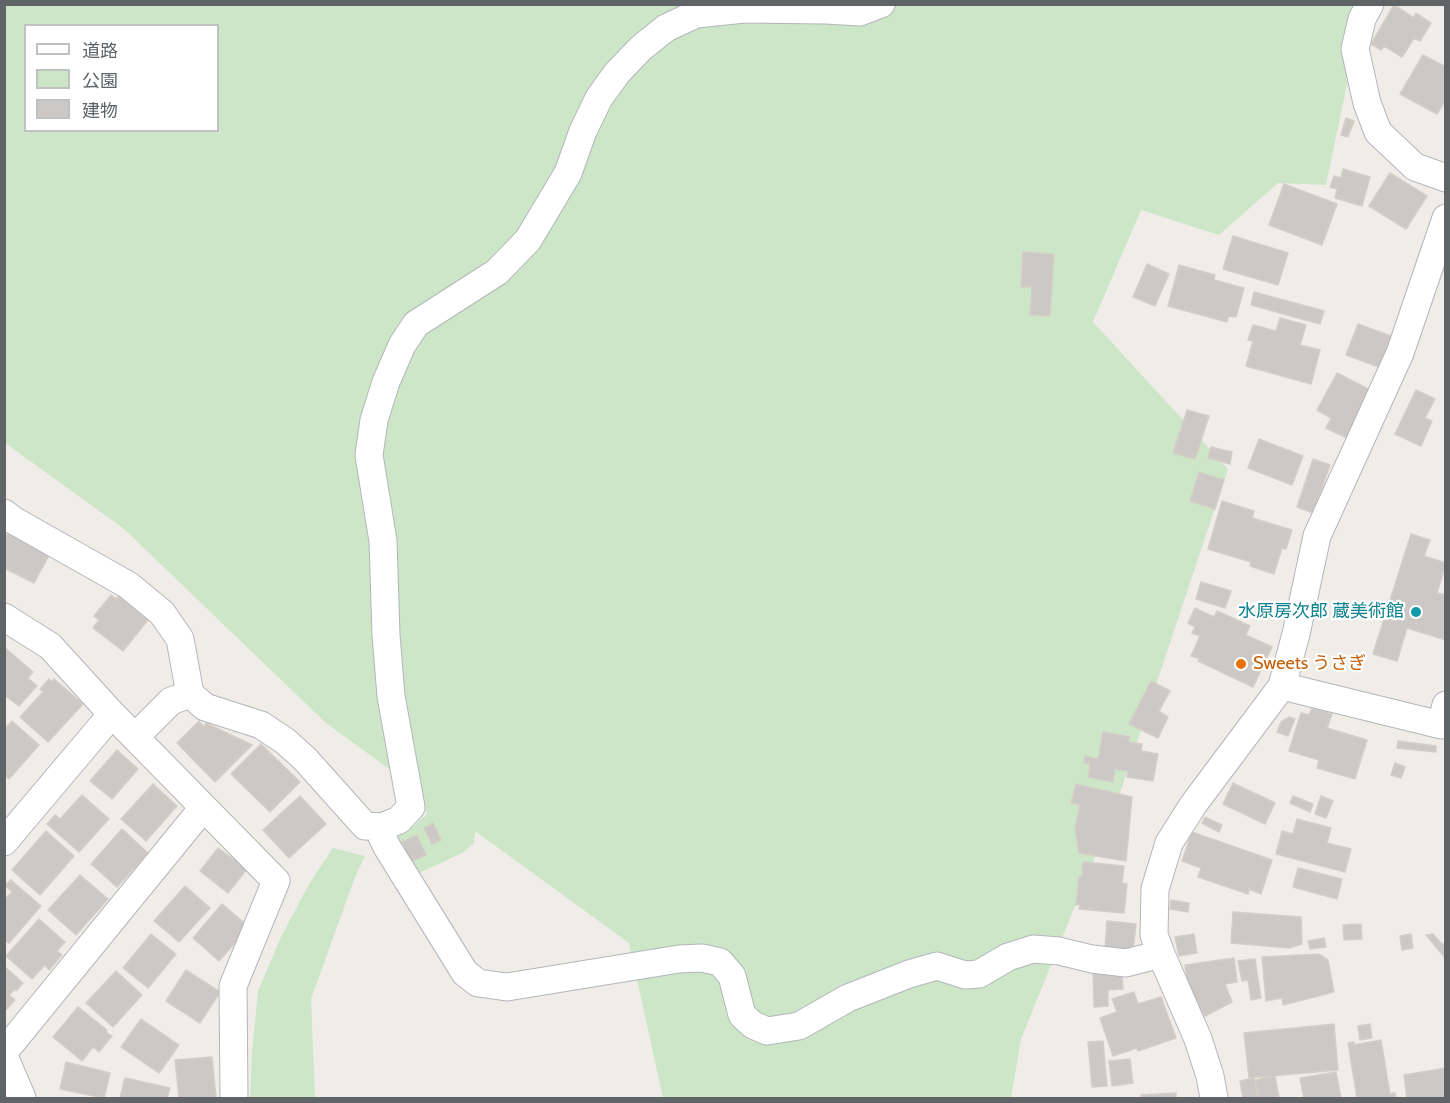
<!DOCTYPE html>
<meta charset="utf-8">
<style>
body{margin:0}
#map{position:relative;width:1450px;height:1103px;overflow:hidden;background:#f0ede8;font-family:Cabin,"Noto Sans JP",sans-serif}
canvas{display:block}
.frame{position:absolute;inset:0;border:6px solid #5f6467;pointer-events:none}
.legend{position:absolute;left:24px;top:24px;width:195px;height:108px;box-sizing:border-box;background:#fff;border:2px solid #bfc1c2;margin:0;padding:8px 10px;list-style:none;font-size:18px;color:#5f6467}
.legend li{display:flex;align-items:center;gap:12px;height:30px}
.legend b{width:30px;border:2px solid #bfc1c2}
</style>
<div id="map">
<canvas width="1450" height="1103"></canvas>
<div class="frame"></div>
<ul class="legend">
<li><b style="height:8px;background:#fff"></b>道路</li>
<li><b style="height:16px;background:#cce6c7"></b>公園</li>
<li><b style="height:16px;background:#ccc8c5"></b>建物</li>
</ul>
</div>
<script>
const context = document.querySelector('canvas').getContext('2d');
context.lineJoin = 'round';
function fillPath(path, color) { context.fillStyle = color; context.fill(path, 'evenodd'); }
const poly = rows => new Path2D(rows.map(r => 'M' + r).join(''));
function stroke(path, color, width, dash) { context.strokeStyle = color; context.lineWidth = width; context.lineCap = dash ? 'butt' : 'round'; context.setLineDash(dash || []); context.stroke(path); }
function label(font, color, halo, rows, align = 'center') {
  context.font = font + ' Cabin,"Noto Sans JP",sans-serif'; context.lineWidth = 4.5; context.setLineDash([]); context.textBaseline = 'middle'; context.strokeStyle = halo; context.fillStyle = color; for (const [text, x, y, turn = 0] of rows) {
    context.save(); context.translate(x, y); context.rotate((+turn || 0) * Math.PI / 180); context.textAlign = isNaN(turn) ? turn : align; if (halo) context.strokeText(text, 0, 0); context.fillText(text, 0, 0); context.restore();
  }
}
const green = poly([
 [5,5,1356,5,1345,27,1347,84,1326,185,1278,183,1219,235,1141,210,1093,322,1228,469,1116,805,1021,1039,1011,1098,663,1098,629,943,475,831,474,843,462,853,415,875,394,839,409,830,427,814,421,792,326,723,123,528,5,443],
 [26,26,218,26,218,130,26,130],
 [333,848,365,856,355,877,311,999,315,1098,250,1098,252,1052,258,991,281,937,309,884]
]);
const building = poly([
 [1394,5,1414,18,1416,13,1431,23,1420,41,1414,38,1402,57,1384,46,1381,50,1371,44,1394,5],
 [1423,55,1446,67,1446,99,1437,114,1400,94,1423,55],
 [1346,118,1354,121,1348,137,1341,135,1346,118],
 [1343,169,1370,177,1362,206,1335,198,1337,189,1330,187,1334,176,1341,178,1343,169],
 [1390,173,1427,196,1406,229,1369,206,1390,173],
 [1284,184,1337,204,1322,245,1269,225,1284,184],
 [1233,236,1288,253,1278,285,1223,269,1233,236],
 [1023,252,1054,254,1050,316,1030,315,1032,287,1021,287,1023,252],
 [1147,264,1169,274,1155,306,1133,297,1147,264],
 [1179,265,1215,275,1214,280,1244,288,1236,317,1229,316,1227,322,1168,306,1179,265],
 [1254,292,1324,311,1320,324,1251,305,1254,292],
 [1280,318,1306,325,1300,345,1320,350,1311,384,1246,366,1253,341,1248,340,1253,325,1276,331,1280,318],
 [1358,324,1391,336,1379,367,1346,355,1358,324],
 [1337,373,1372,391,1351,440,1326,428,1331,418,1317,410,1337,373],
 [1416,390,1435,399,1425,418,1432,421,1421,446,1395,434,1416,390],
 [1187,410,1209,416,1195,459,1173,453,1187,410],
 [1259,439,1303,456,1292,485,1248,468,1259,439],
 [1211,447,1232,452,1230,464,1208,458,1211,447],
 [1313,459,1330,465,1313,513,1297,507,1313,459],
 [1199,472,1224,480,1215,509,1190,501,1199,472],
 [1222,501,1254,511,1252,518,1292,530,1286,549,1282,548,1274,574,1250,566,1251,562,1208,549,1222,501],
 [11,528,52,550,34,583,4,568,4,540,11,528],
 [1411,534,1430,540,1424,556,1446,563,1437,593,1446,595,1446,640,1407,628,1397,661,1373,654,1411,534],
 [1201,582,1231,591,1225,608,1196,599,1201,582],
 [111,595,116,599,118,596,148,620,123,651,93,628,99,620,94,616,111,595],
 [1195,608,1214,617,1217,611,1250,626,1246,635,1272,647,1253,687,1198,661,1200,659,1191,656,1200,636,1192,633,1195,627,1188,623,1195,608],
 [4,647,33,672,28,678,37,686,19,706,4,695,4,647],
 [49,679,52,682,54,679,83,704,48,742,20,717,43,692,40,689,49,679],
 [1151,681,1170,691,1159,711,1168,717,1158,738,1129,724,1151,681],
 [1312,708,1332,714,1327,728,1367,740,1355,779,1317,768,1319,760,1289,751,1301,713,1309,715,1312,708],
 [1289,717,1295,719,1288,736,1277,732,1281,722,1289,717],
 [12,721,39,745,9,779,4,775,4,730,12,721],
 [199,721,204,727,206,723,252,745,215,782,177,743,199,721],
 [1103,732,1130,737,1128,742,1142,744,1141,751,1158,754,1153,781,1127,777,1128,771,1115,769,1113,782,1088,777,1090,764,1084,763,1085,756,1098,759,1103,732],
 [1398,741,1436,746,1436,752,1397,748,1398,741],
 [261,744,300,782,270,812,231,774,261,744],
 [117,750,138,769,112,799,90,781,117,750],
 [1395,763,1405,767,1401,778,1391,775,1395,763],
 [1233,783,1275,803,1265,824,1223,804,1233,783],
 [153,784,177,806,146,841,121,819,153,784],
 [1076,784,1132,797,1126,861,1079,853,1075,829,1080,805,1071,803,1076,784],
 [82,795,109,819,79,852,47,824,55,815,60,819,82,795],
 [300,796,326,824,289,858,263,830,300,796],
 [1293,796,1313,804,1310,812,1290,803,1293,796],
 [1321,796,1333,801,1326,818,1315,814,1321,796],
 [1205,817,1222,825,1219,832,1202,823,1205,817],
 [1297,819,1331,828,1327,843,1351,849,1345,872,1276,854,1282,831,1293,834,1297,819],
 [433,823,441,840,432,844,424,828,433,823],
 [122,829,148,853,117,887,91,864,122,829],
 [46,831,74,856,40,895,12,870,46,831],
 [1192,832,1272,860,1261,894,1249,889,1248,894,1198,877,1201,868,1182,861,1192,832],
 [417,835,426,855,410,862,402,842,417,835],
 [218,848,247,869,228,893,200,871,218,848],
 [1083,862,1124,866,1122,883,1127,884,1124,913,1079,909,1080,904,1076,905,1079,877,1082,877,1083,862],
 [1298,868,1342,879,1337,899,1293,887,1298,868],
 [80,875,108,899,76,935,48,910,80,875],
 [11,880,41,906,9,943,4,940,4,900,12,892,5,885,11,880],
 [185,886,210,908,179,942,154,921,185,886],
 [1171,900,1189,903,1188,912,1170,909,1171,900],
 [222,904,249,927,219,961,193,938,222,904],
 [1233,912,1301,917,1302,944,1289,948,1231,943,1233,912],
 [39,919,65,942,57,951,62,955,49,970,45,965,32,979,6,956,39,919],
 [1107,921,1136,924,1133,951,1105,948,1107,921],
 [1361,924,1362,939,1344,940,1343,925,1361,924],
 [151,934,176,954,148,988,123,968,151,934],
 [1194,934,1197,953,1179,956,1175,937,1194,934],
 [1411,934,1413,948,1402,950,1400,936,1411,934],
 [1433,934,1442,944,1446,944,1446,959,1426,935,1433,934],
 [1324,938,1326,947,1310,949,1308,941,1324,938],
 [1319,954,1328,960,1334,992,1283,1005,1282,998,1266,1001,1262,957,1319,954],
 [1234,958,1237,982,1225,984,1232,1002,1205,1016,1188,990,1185,965,1234,958],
 [1255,959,1261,998,1251,1000,1248,980,1242,981,1238,961,1255,959],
 [4,966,23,983,16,991,15,989,9,995,15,1000,4,1012,4,966],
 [186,970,220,992,200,1023,166,1001,186,970],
 [116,971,142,995,113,1027,86,1003,116,971],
 [1122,973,1123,989,1108,990,1108,1006,1094,1007,1093,974,1122,973],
 [1134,992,1138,1004,1161,997,1176,1038,1138,1051,1137,1048,1113,1056,1100,1018,1117,1012,1112,999,1134,992],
 [78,1007,107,1030,106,1032,112,1036,99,1052,93,1047,82,1061,53,1037,78,1007],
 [141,1019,179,1045,159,1073,121,1047,141,1019],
 [1334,1024,1338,1070,1249,1078,1244,1033,1334,1024],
 [1370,1024,1372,1038,1360,1040,1358,1026,1370,1024],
 [1381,1040,1390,1094,1395,1093,1396,1098,1357,1098,1348,1043,1354,1042,1354,1045,1381,1040],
 [1103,1041,1107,1086,1092,1087,1088,1042,1103,1041],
 [212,1057,216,1098,179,1098,175,1060,212,1057],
 [1130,1059,1133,1083,1112,1086,1109,1061,1130,1059],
 [66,1062,110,1073,104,1098,60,1089,66,1062],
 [1446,1068,1446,1098,1407,1098,1404,1075,1446,1068],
 [1336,1072,1341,1098,1304,1098,1300,1078,1336,1072],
 [1275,1076,1279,1098,1259,1098,1256,1080,1275,1076],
 [125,1078,170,1088,167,1098,120,1098,125,1078],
 [1254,1078,1258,1098,1243,1098,1240,1081,1254,1078],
 [1176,1093,1176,1098,1141,1098,1141,1095,1176,1093]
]);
const minor = poly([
 [1370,4,1362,19,1355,49,1367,103,1378,132,1415,167,1446,178],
 [4,513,13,520,128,585,162,613,180,639,190,694,205,707,261,725,285,741,305,759,365,826,382,827,399,820,411,807,391,696,386,635,383,541,369,455,374,420,386,382,402,345,416,324,497,272,528,240,568,173,583,131,599,98,617,73,641,48,666,28,696,14,744,9,826,10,860,12,881,4],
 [4,617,50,646,112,714,276,881,233,986,234,1098],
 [1282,686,1441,725,1446,705],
 [135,737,171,701,190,694],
 [382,827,382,837,387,847,465,973,478,983,507,987,679,959,702,958,720,962,732,976,742,1015,753,1025,767,1031,799,1026,848,998,909,974,937,966,965,975,979,974,1008,957,1033,949,1059,951,1092,959,1126,963,1161,954],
 [4,842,112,714],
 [4,1052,203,808],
 [4,1056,22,1098],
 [1214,1098,1210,1076,1198,1039,1161,954,1154,935,1155,889,1169,843,1193,805,1282,686,1296,634,1317,536,1400,353,1446,218]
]);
const markers = [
 [1416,612,6,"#0f9aa8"],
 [1241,664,6,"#e8710a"]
];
const cultureNames = [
 ["水原房次郎 蔵美術館",1404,612]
];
const foodNames = [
 ["Sweets うさぎ",1253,664]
];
fillPath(green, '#cce6c7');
fillPath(building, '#ccc8c5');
stroke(building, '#d5cec7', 1.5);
stroke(minor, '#b3b6b9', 29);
stroke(minor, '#fff', 27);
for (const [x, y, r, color] of markers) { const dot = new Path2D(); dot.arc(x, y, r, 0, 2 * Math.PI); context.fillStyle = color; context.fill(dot); stroke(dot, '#fff', 2); }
label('18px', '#0d838f', '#fff', cultureNames, 'right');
label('18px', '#c56008', '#fff', foodNames, 'left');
</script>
